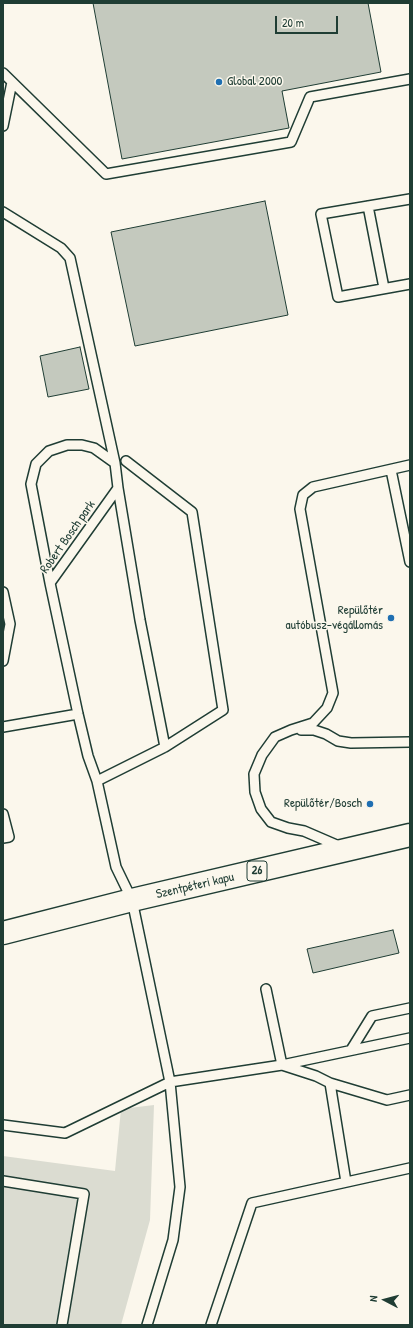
<!DOCTYPE html>
<meta charset="utf-8">
<style>
body{margin:0}
#map{position:relative;width:413px;height:1328px;overflow:hidden;background:#fbf7ec;font-family:"Patrick Hand",sans-serif}
canvas{display:block}
.frame{position:absolute;inset:0;border:4px solid #1f3d34;pointer-events:none}
.north{position:absolute;left:365px;top:1280px;width:40px;height:40px;-webkit-text-stroke:3px #fbf7ec;paint-order:stroke;rotate:276deg;font-size:11px;font-weight:700;line-height:16px;text-align:center;color:#1f3d34}
.north::after{content:'';display:block;margin:auto;width:14px;height:18px;background:#1f3d34;clip-path:polygon(50% 0,100% 100%,50% 72%,0 100%)}
.scale{position:absolute;left:275px;top:16px;width:63px;height:18px;box-sizing:border-box;border:2px solid #1f3d34;border-top:0;padding-left:5px;font-size:12px;line-height:14px;white-space:nowrap;color:#1f3d34;-webkit-text-stroke:3px #fbf7ec;paint-order:stroke}
</style>
<div id="map">
<canvas width="413" height="1328"></canvas>
<div class="frame"></div>
<div class="north">N</div>
<div class="scale">20 m</div>
</div>
<script>
const context = document.querySelector('canvas').getContext('2d');
context.lineJoin = 'round';
function fillPath(path, color) { context.fillStyle = color; context.fill(path, 'evenodd'); }
const poly = rows => new Path2D(rows.map(r => 'M' + r).join(''));
function stroke(path, color, width, dash) { context.strokeStyle = color; context.lineWidth = width; context.lineCap = dash ? 'butt' : 'round'; context.setLineDash(dash || []); context.stroke(path); }
function label(font, color, halo, rows, align = 'center') {
  context.font = font + ' "Patrick Hand",sans-serif'; context.lineWidth = 3; context.setLineDash([]); context.textBaseline = 'middle'; context.strokeStyle = halo; context.fillStyle = color; for (const [text, x, y, turn = 0] of rows) {
    context.save(); context.translate(x, y); context.rotate((+turn || 0) * Math.PI / 180); context.textAlign = isNaN(turn) ? turn : align; if (halo) context.strokeText(text, 0, 0); context.fillText(text, 0, 0); context.restore();
  }
}
const green = poly([
 [154,1105,150,1220,121,1325,3,1325,3,1156,115,1171,121,1109]
]);
const building = poly([
 [93,3,368,3,381,72,282,91,289,128,122,159,93,3],
 [265,201,288,315,135,346,111,232,265,201],
 [80,347,89,389,48,397,40,356,80,347],
 [393,930,399,953,313,973,307,949,393,930]
]);
const lane = poly([
 [3,73,106,174,291,142,310,97,410,79],
 [3,126,12,82],
 [410,199,321,214,338,297,410,284],
 [368,206,384,288],
 [3,212,61,248,70,258,115,463,118,488,50,583,78,714,88,756,97,781,116,867,132,900,170,1082,282,1065,316,1076,330,1083,387,1100,410,1095],
 [126,461,192,512,223,710,165,747],
 [391,470,410,562],
 [50,583,31,484,36,464,49,451,67,445,82,445,94,448,115,463],
 [3,592,10,624,3,661],
 [3,727,78,714],
 [301,730,314,730,326,734,338,741,351,743,410,742],
 [97,781,165,747,140,620,118,488],
 [3,814,9,837,3,838],
 [341,847,304,831,288,828,271,822,261,809,255,792,254,774,262,755,275,737,291,730,313,723,327,708,333,693,300,509,303,495,313,487,410,465],
 [266,989,282,1065,410,1038],
 [351,1050,372,1016,410,1008],
 [330,1083,346,1182],
 [3,1125,65,1133,170,1082,180,1187,173,1240,147,1325],
 [3,1181,84,1194,62,1325],
 [211,1325,252,1203,410,1168]
]);
const primary = poly([
 [3,933,132,900,410,835]
]);
const markers = [
 [219,82,4,"#1f6fb2"],
 [391,618,4,"#1f6fb2"],
 [370,804,4,"#1f6fb2"]
];
const shields = [
 [257,871,20]
];
const shieldNames = [
 ["26",257,871]
];
const poiNames = [
 ["Global 2000",227,82,"left"],
 ["Repülőtér",383,611],
 ["autóbusz-végállomás",383,626],
 ["Repülőtér/Bosch",362,804]
];
const streetNames = [
 ["Robert Bosch park",68,537,-55],
 ["Szentpéteri kapu",195,886,-13]
];
fillPath(green, '#dbdcd1');
fillPath(building, '#c4c9be');
stroke(building, '#1f3d34', 1);
stroke(lane, '#1f3d34', 12);
stroke(primary, '#1f3d34', 25);
stroke(lane, '#fbf7ec', 9);
stroke(primary, '#fbf7ec', 22);
for (const [x, y, r, color] of markers) { const dot = new Path2D(); dot.arc(x, y, r, 0, 2 * Math.PI); context.fillStyle = color; context.fill(dot); stroke(dot, '#fbf7ec', 1.5); }
for (const [x, y, w] of shields) { const box = new Path2D(); box.roundRect(x - w / 2, y - 10, w, 20, 3); context.fillStyle = '#fbf7ec'; context.fill(box); stroke(box, '#1f3d34', 1); }
label('bold 12px', '#1f3d34', null, shieldNames);
label('13px', '#1f3d34', '#fbf7ec', poiNames, 'right');
label('13px', '#1f3d34', '#fbf7ec', streetNames);
</script>
